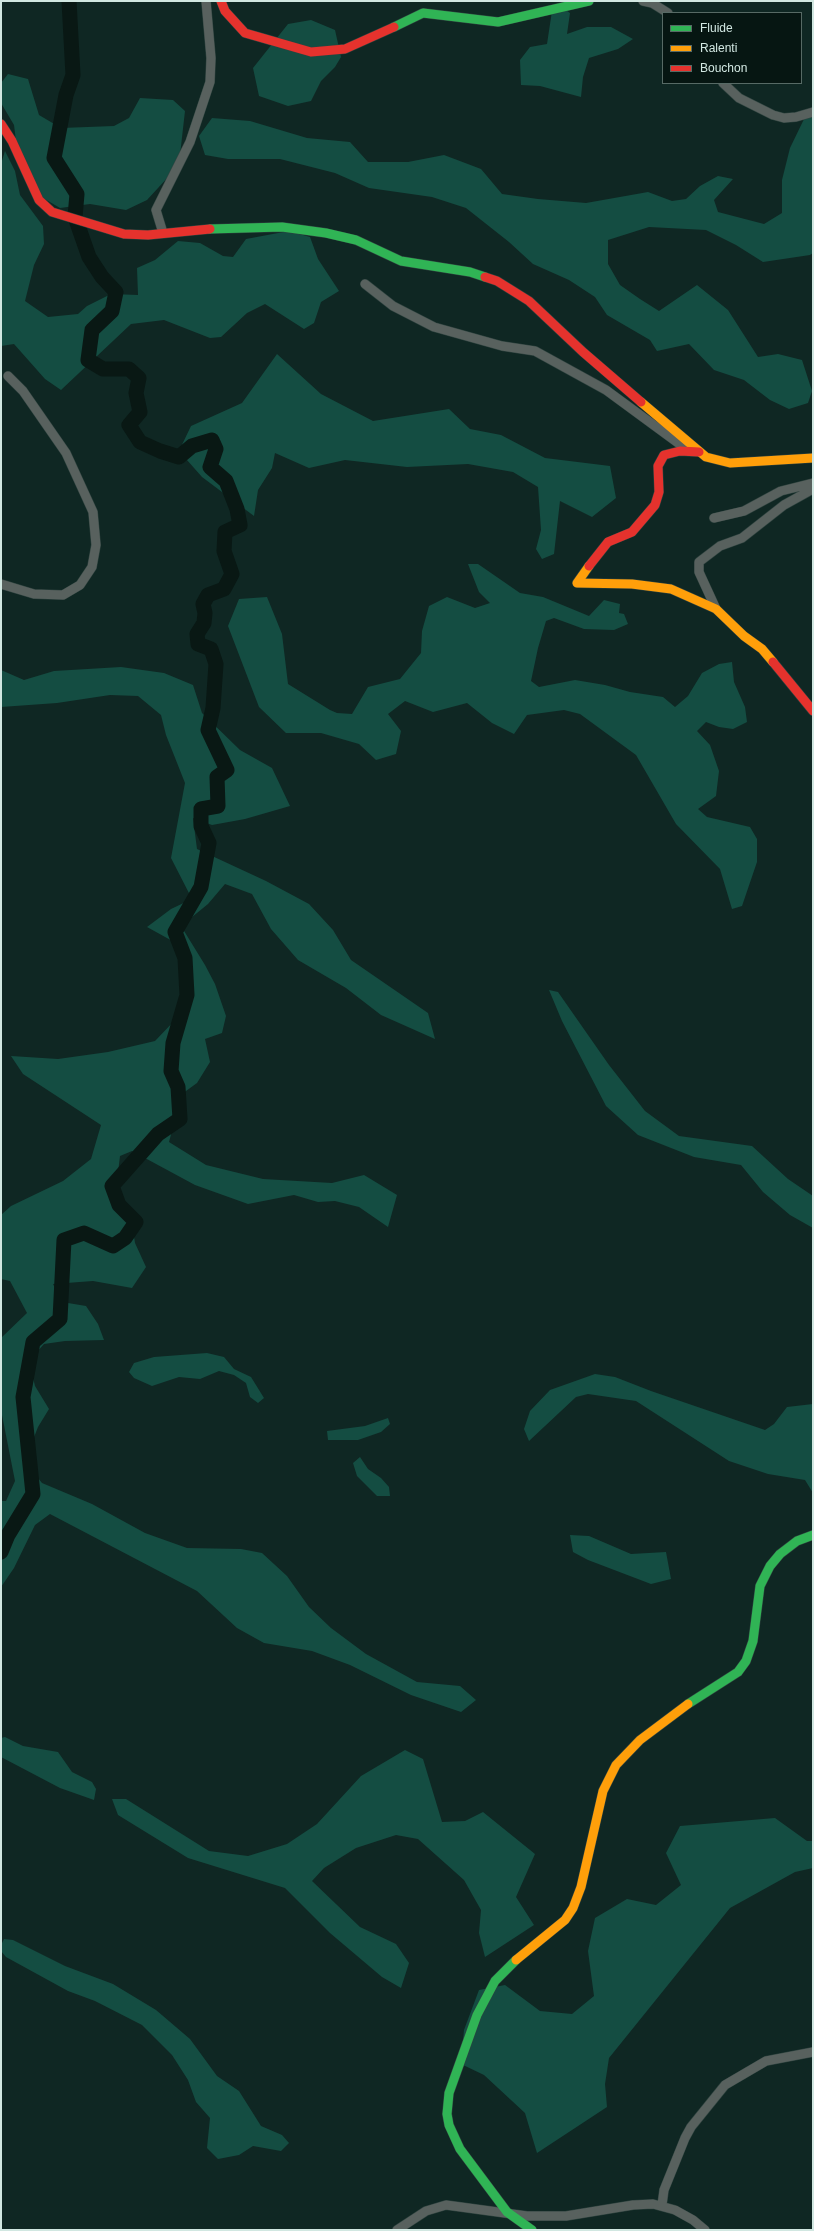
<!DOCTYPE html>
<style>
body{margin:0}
#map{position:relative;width:814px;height:2231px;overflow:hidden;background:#0f2723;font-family:Helvetica,sans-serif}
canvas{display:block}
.frame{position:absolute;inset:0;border:2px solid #d1e7e1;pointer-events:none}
.legend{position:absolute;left:662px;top:12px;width:140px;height:72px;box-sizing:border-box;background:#061612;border:1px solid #576a65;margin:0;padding:5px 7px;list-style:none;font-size:12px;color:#d1e7e1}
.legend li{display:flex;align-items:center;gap:8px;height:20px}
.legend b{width:20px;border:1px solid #576a65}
</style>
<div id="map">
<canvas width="814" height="2231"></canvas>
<div class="frame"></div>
<ul class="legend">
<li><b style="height:5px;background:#30b455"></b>Fluide</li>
<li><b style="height:5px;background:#ff9f0a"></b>Ralenti</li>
<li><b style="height:5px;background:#e5322d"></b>Bouchon</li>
</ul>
</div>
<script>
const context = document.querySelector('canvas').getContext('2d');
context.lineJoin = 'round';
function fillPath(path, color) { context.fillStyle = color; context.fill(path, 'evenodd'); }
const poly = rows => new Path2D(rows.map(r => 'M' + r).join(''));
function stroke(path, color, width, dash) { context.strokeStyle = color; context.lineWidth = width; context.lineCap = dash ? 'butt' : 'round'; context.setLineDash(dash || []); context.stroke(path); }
const green = poly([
 [560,6,570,13,567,34,587,27,611,27,633,39,618,49,589,58,583,77,581,97,540,86,521,85,520,60,530,47,547,44,552,11],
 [311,20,335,30,341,57,335,67,321,81,311,101,288,106,259,96,253,68,288,24],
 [8,74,28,79,39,115,61,128,114,126,129,118,140,98,173,100,185,111,180,155,169,176,147,200,126,210,90,204,60,208,38,195,17,149,14,125,1,103,1,83],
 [813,115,813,253,810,255,763,262,736,245,706,230,649,227,608,240,608,264,620,285,640,299,659,311,697,285,728,310,758,357,778,354,802,360,812,391,808,403,789,409,770,400,744,380,714,370,689,344,657,351,650,340,607,315,595,297,569,280,533,264,509,242,466,208,432,197,369,188,335,173,280,159,228,159,205,155,199,136,212,118,250,121,307,138,350,142,368,162,408,162,444,155,481,169,502,194,538,199,586,203,648,192,672,201,686,199,700,186,718,176,733,179,714,200,718,212,764,224,782,213,782,180,790,148,805,117],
 [5,151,15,171,20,195,43,226,44,244,34,265,25,301,48,317,78,314,87,306,111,294,138,295,137,268,155,260,178,241,200,243,223,256,233,257,246,239,289,231,310,237,318,259,339,291,321,302,314,323,304,329,265,304,247,313,221,337,210,338,164,320,131,324,61,390,45,379,14,344,1,346,1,164],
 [277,354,321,394,373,421,449,409,470,429,501,435,545,458,610,466,616,498,592,517,560,501,554,554,542,559,536,549,541,530,538,487,513,472,468,464,407,467,345,460,309,468,275,453,272,468,258,490,254,516,202,477,179,451,191,426,242,403],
 [468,564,478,564,520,593,543,597,589,616,604,600,620,604,619,613,624,614,628,624,614,630,584,629,554,618,546,621,538,648,531,681,539,687,575,680,605,685,630,692,663,697,675,707,688,696,702,673,719,664,732,662,734,682,745,707,747,722,733,729,719,727,706,722,697,731,710,745,719,771,716,796,698,809,707,817,750,827,757,839,757,862,742,906,732,909,720,869,676,824,636,755,580,714,564,710,527,715,514,734,492,723,467,703,433,712,405,701,388,714,401,731,396,754,376,760,359,744,321,733,286,733,259,707,228,626,239,599,267,597,282,634,288,684,330,710,337,713,352,714,368,687,400,679,421,653,422,631,429,606,447,597,475,608,490,603,479,592],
 [121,667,164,673,193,685,202,713,240,750,272,768,290,806,245,819,212,825,193,818,197,849,266,881,309,904,333,930,351,960,428,1013,435,1039,381,1015,346,988,298,960,271,929,252,894,225,884,208,904,181,926,205,965,215,984,226,1016,222,1033,205,1039,210,1062,197,1083,175,1099,176,1116,169,1142,206,1165,263,1179,332,1183,364,1175,397,1195,388,1227,359,1207,335,1201,318,1202,294,1195,248,1204,195,1185,132,1151,120,1156,117,1181,118,1195,130,1211,135,1243,146,1267,132,1288,93,1281,53,1284,62,1302,86,1306,98,1324,104,1340,65,1341,44,1344,29,1361,35,1386,49,1409,38,1427,29,1450,30,1468,42,1483,92,1504,145,1533,187,1548,241,1549,262,1553,287,1576,309,1607,331,1628,366,1654,417,1682,460,1686,476,1700,461,1712,411,1695,350,1665,312,1651,264,1643,237,1628,197,1591,50,1514,35,1525,14,1568,1,1587,1,1501,6,1501,15,1481,1,1410,1,1338,27,1313,10,1281,1,1279,1,1215,11,1206,63,1181,91,1159,101,1125,23,1074,11,1056,58,1059,108,1052,155,1041,176,1019,183,974,176,943,147,927,171,909,192,899,171,858,185,783,166,735,161,715,138,696,110,695,57,703,1,707,1,670,24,680,54,671],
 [549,990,558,992,609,1065,645,1111,679,1136,752,1146,788,1179,813,1196,813,1228,790,1215,763,1192,741,1165,694,1157,638,1135,606,1106,562,1021],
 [207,1353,224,1357,234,1369,251,1377,264,1398,258,1403,250,1397,246,1383,234,1375,219,1371,200,1379,179,1377,152,1386,134,1378,129,1372,134,1363,154,1357],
 [595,1374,615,1377,651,1391,765,1430,774,1424,787,1407,813,1404,813,1493,805,1480,768,1474,729,1461,636,1401,588,1394,576,1397,529,1441,524,1429,530,1411,550,1390],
 [388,1418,390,1424,381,1432,358,1440,328,1440,327,1431,365,1426],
 [360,1457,368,1469,381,1478,389,1487,390,1496,377,1496,357,1476,353,1463],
 [570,1535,589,1536,631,1554,666,1552,671,1579,651,1584,588,1560,573,1552],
 [5,1737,23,1746,58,1752,72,1772,92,1782,96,1789,94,1800,60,1788,1,1757,1,1738],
 [405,1750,423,1759,442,1822,465,1821,483,1812,535,1854,516,1897,534,1925,485,1957,479,1933,481,1910,464,1880,418,1839,396,1835,356,1848,324,1868,312,1881,360,1927,396,1944,409,1963,401,1988,382,1977,330,1933,285,1888,188,1858,118,1815,112,1799,126,1799,209,1851,248,1856,287,1844,317,1824,361,1776],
 [775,1818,807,1841,813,1841,813,1868,795,1872,730,1908,609,2058,605,2084,607,2107,537,2153,525,2113,484,2075,461,2064,464,2030,479,1990,505,1985,540,2011,572,2014,594,1996,588,1951,595,1918,627,1899,656,1905,681,1885,666,1853,680,1826],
 [4,1939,13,1940,65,1966,113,1984,156,2010,190,2039,217,2076,239,2091,261,2126,282,2135,289,2143,281,2151,253,2146,239,2155,218,2159,207,2148,210,2118,196,2102,188,2080,172,2055,142,2025,95,2001,68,1991,6,1957,1,1951,1,1945]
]);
const river = poly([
 [1,1552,8,1535,33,1494,23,1397,33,1342,60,1319,64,1240,84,1233,113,1246,125,1238,136,1222,119,1205,112,1186,158,1134,180,1119,178,1087,171,1071,173,1043,187,995,185,958,175,932,201,887,209,843,201,826,201,809,218,806,217,777,227,770,208,730,213,708,216,664,211,649,198,644,197,634,204,623,205,613,203,604,208,595,224,589,232,574,224,551,225,532,240,525,237,509,226,481,210,467,216,449,212,440,192,446,179,457,160,451,140,442,129,425,140,412,136,393,139,378,129,369,103,369,88,360,92,330,112,311,116,292,102,277,89,257,75,217,77,194,54,158,66,95,73,75,69,1]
]);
const street = poly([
 [643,1,652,3,668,13],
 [723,83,739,98,773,115,784,118,796,117,813,112],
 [163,233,156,210,190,142,210,82,211,58,206,1],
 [365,284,393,306,434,327,502,346,535,351,606,390,689,451],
 [714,518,744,511,781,491,813,483],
 [1,584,34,594,63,595,80,585,92,567,96,545,93,512,66,453,23,391,8,376],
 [716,609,699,572,699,562,720,546,742,538,784,505,813,489],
 [662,2205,664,2190,685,2138,691,2127,725,2085,766,2061,813,2052],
 [397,2230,426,2211,446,2205,527,2216,566,2216,633,2205,653,2204,675,2210,693,2220,705,2230]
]);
const fast = poly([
 [394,27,423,13,498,22,589,1],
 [210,229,282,227,326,233,356,240,401,261,470,272,485,277],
 [688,1704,738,1672,746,1661,753,1641,760,1586,770,1566,780,1554,797,1541,813,1535],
 [516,1960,495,1981,477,2015,449,2093,447,2114,449,2125,460,2149,507,2212,532,2230]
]);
const slow = poly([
 [641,402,706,457,730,463,813,458],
 [589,566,577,583,632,584,671,589,716,609,744,636,762,649,773,662],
 [516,1960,565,1920,573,1908,581,1887,603,1791,616,1765,640,1740,688,1704]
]);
const jam = poly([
 [221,1,225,11,245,33,311,52,345,49,394,27],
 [1,124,12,141,39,200,52,212,124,234,148,235,210,229],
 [485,277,497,281,529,301,583,352,641,402],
 [589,566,608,542,632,532,655,505,659,492,658,466,664,455,680,451,699,452],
 [773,662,813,711]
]);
fillPath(green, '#144d42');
stroke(river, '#091814', 15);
stroke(street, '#304440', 10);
stroke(fast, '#304440', 10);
stroke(slow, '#304440', 10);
stroke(jam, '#304440', 10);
stroke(street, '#58615e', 9);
stroke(fast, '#30b455', 9);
stroke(slow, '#ff9f0a', 9);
stroke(jam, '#e5322d', 9);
</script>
